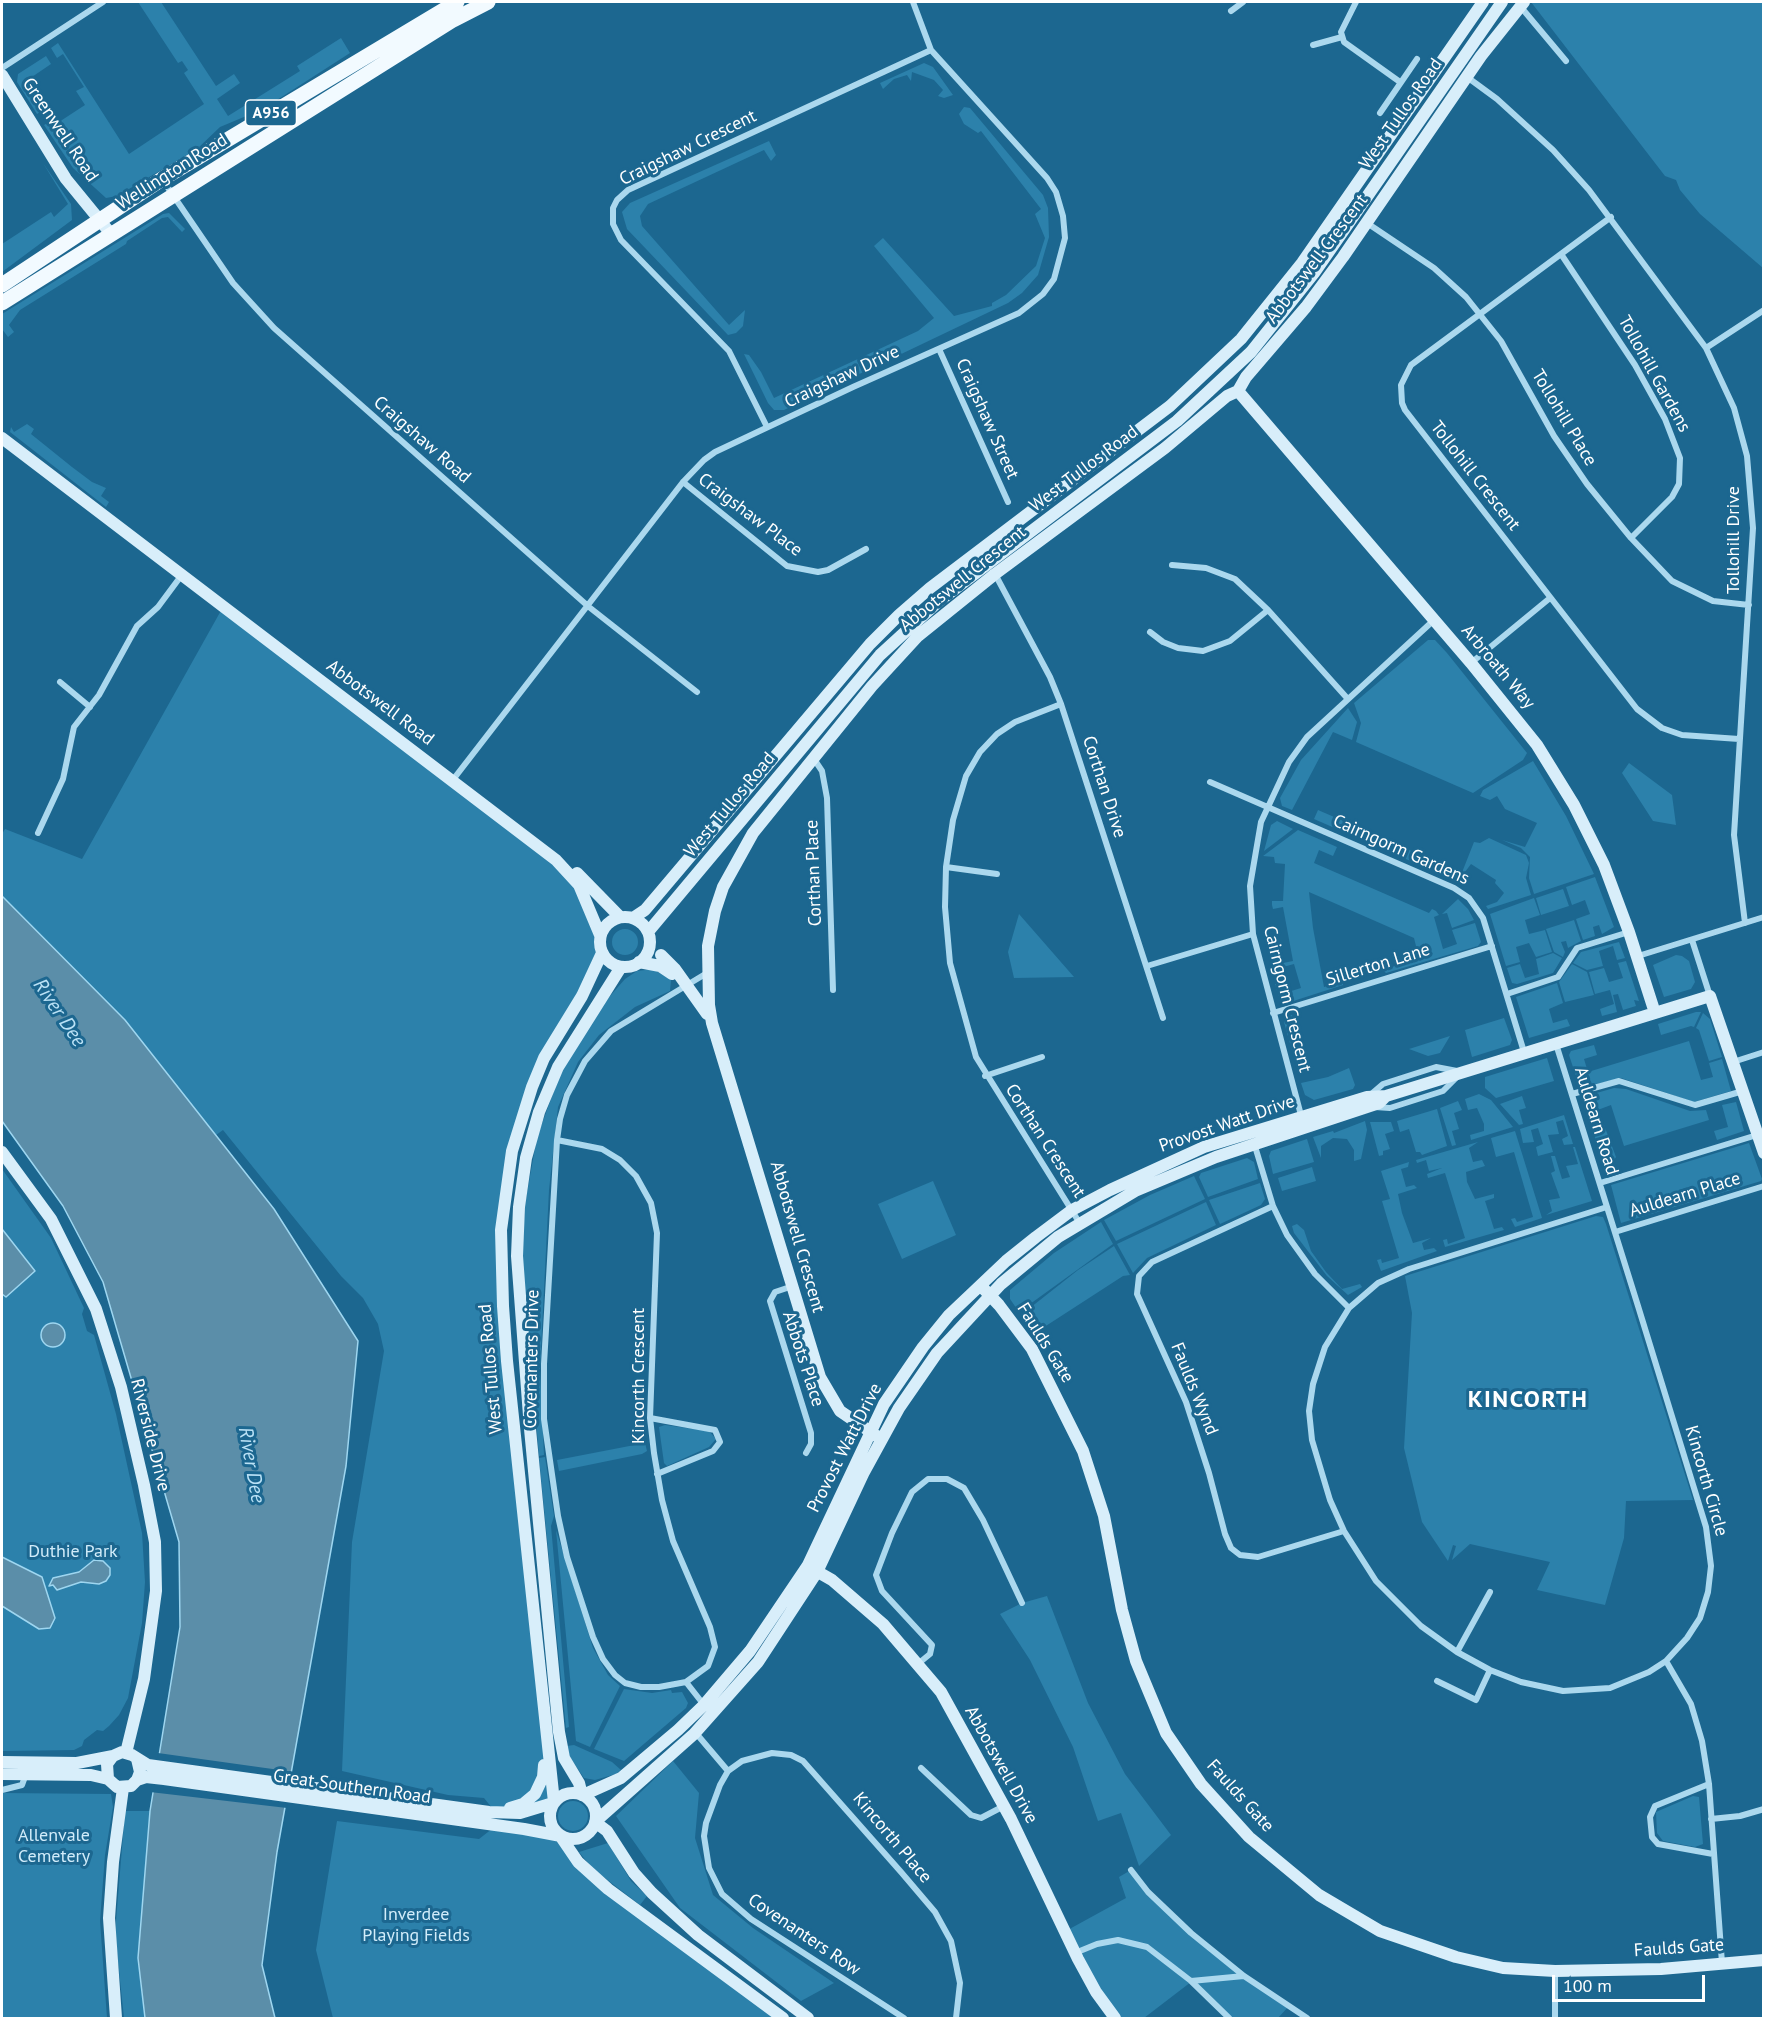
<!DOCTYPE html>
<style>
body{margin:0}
#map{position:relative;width:1765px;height:2020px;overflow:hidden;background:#1c6790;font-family:"PT Sans",sans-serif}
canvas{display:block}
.frame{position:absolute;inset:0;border:3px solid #fff;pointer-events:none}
.scale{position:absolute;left:1552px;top:1975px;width:153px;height:27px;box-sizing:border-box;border:3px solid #fff;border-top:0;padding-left:8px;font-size:18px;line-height:21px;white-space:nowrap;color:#fff;-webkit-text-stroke:4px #1c6790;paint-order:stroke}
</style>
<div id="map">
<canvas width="1765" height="2020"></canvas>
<div class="frame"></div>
<div class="scale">100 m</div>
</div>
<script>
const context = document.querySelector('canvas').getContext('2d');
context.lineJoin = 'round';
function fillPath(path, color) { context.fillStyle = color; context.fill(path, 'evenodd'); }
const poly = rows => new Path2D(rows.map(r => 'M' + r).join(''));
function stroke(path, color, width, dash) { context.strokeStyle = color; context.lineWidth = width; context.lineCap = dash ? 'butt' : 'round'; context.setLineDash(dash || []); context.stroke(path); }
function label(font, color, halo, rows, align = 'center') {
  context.font = font + ' "PT Sans",sans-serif'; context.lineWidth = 6; context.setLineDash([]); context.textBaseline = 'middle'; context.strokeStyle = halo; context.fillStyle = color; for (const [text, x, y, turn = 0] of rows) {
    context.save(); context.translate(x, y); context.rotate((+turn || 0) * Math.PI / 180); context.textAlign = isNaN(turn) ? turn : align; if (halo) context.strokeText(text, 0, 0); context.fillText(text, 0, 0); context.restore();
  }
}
const green = poly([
 [138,2,161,2,216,86,234,74,240,83,217,99,228,116,300,71,297,66,341,38,350,53,263,109,220,127,197,149,117,196,106,198,73,168,44,125,54,119,62,120,85,105,76,91,84,87,63,54,57,58,51,48,58,43,129,154,204,104,184,73,188,70,182,61,178,63],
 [1531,2,1763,2,1763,268,1700,214,1680,190,1676,180,1665,176],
 [46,56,51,64,29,79,46,108,37,114,17,82,18,74],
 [924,63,933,67,953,95,944,98,938,96,943,90,934,80,912,72,911,81,907,75,894,79,883,89,880,83],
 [964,107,970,108,1043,195,1048,208,1049,237,1038,275,1022,293,1008,303,784,410,774,410,768,403,744,354,749,355,761,372,774,398,918,331,934,318,874,246,883,238,954,316,992,306,992,303,1006,295,1036,266,1045,238,1035,214,1041,209,981,131,978,133,964,124,959,114],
 [769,141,776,155,771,161,764,150,648,204,640,216,642,226,729,325,745,310,743,326,736,333,728,335,627,229,622,212,630,203],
 [43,163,71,204,72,220,2,272,2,244,51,212,54,217,68,204],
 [169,213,185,229,182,232,168,217,162,218,127,241,126,244,20,310,9,325,14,332,8,337,2,329,2,314,163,214],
 [27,424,34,429,31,434,72,467,92,482,106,488,101,496,109,502,106,507,10,432,11,427,14,432],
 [223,607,569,873,600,940,602,953,525,1106,501,1255,553,1803,496,1813,484,1798,448,1795,342,1771,352,1542,384,1351,378,1324,363,1298,341,1276,223,1130,216,1135,2,896,2,834,5,829,82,859],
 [1428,640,1435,640,1447,653,1527,753,1523,760,1473,793,1356,742,1361,723,1354,703],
 [1348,708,1357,722,1352,740,1333,732,1292,810,1282,806,1280,798,1301,760],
 [1533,761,1566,816,1594,874,1534,894,1529,878,1530,857,1521,848,1502,840,1525,847,1537,823,1505,809,1497,796,1490,800,1480,796,1483,790],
 [1629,763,1672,795,1676,825,1653,821,1622,773],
 [1318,810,1348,823,1347,827,1367,836,1370,833,1442,864,1438,873,1314,819],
 [1277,821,1293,829,1264,851,1271,825],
 [1298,830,1337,847,1333,856,1319,850,1314,863,1429,913,1432,909,1436,911,1439,915,1434,917,1443,949,1457,944,1452,930,1475,923,1481,942,1478,946,1386,973,1383,970,1419,958,1414,938,1309,892,1313,928,1324,987,1343,982,1343,985,1281,1005,1275,984,1285,982,1288,992,1301,988,1294,964,1283,967,1283,963,1293,961,1283,907,1273,909,1272,905,1272,901,1283,901,1285,864,1275,863,1274,857,1263,856],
 [1489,838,1526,855,1529,863,1526,878,1531,895,1488,909,1486,906,1497,902,1504,893,1495,883,1496,880,1471,864,1459,880,1474,842,1480,843],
 [1595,877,1614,927,1602,934,1599,925,1593,927,1595,936,1583,940,1576,919,1590,914,1585,900,1572,905,1566,887],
 [1563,889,1569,906,1541,915,1536,898],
 [1534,898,1540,915,1525,920,1529,934,1545,930,1552,952,1536,957,1529,943,1516,947,1520,962,1506,966,1490,914],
 [1458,899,1468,909,1474,920,1452,928,1447,913,1442,914],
 [1019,914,1074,977,1014,978,1008,952],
 [1574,920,1581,941,1568,948,1566,941,1561,942,1565,952,1563,957,1554,952,1546,929],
 '612 942a13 13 0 1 1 26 0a13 13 0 1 1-26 0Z',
 [1619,942,1625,958,1617,960,1613,946,1599,951,1603,966,1587,970,1573,963,1581,952],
 [1553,953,1562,958,1553,973,1517,984,1512,983,1507,968,1520,964,1525,978,1539,974,1536,959],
 [1676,955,1682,956,1689,961,1695,982,1691,989,1664,997,1653,965],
 [1626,961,1639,1001,1634,1000,1636,1006,1623,1010,1618,994,1613,995,1617,1012,1602,1016,1600,1009,1614,1004,1610,990,1595,994,1589,972,1604,968,1609,982,1623,978,1618,963],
 [1572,964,1587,972,1594,995,1565,1002,1559,982],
 [653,969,671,980,670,991,635,1007,599,1035,578,1062,558,1107,549,1190,540,1370,544,1455,539,1456,522,1256,525,1204,537,1137,561,1072,603,1004,625,979,637,971],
 [1557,983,1563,1003,1549,1009,1553,1023,1567,1019,1570,1026,1529,1038,1516,997],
 [1696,1012,1701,1012,1694,1027,1691,1026,1661,1035,1658,1024],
 [1703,1013,1710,1019,1722,1057,1709,1061,1699,1030,1696,1028],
 [1292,1015,1308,1065,1297,1068,1284,1022,1286,1018],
 [1504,1018,1512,1040,1510,1045,1472,1057,1465,1030],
 [1450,1036,1440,1053,1428,1056,1409,1049],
 [1689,1041,1701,1080,1713,1077,1709,1063,1722,1059,1731,1091,1694,1102,1621,1078,1580,1088,1569,1055,1571,1051,1594,1045,1597,1055,1584,1059,1588,1072],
 [1547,1058,1554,1081,1496,1098,1485,1088,1485,1077],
 [1349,1068,1355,1085,1353,1089,1314,1100,1305,1095,1301,1083,1328,1077],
 [1614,1088,1626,1089,1690,1111,1706,1110,1709,1120,1624,1146,1611,1105,1587,1114,1584,1103,1586,1097,1589,1105,1595,1104,1593,1094],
 [1479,1094,1491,1100,1513,1127,1471,1140,1470,1135,1484,1131,1484,1124,1477,1108,1468,1110,1465,1099],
 [1522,1096,1526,1108,1519,1110,1523,1124,1519,1125,1500,1104],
 [1458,1101,1462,1110,1454,1113,1459,1129,1452,1131,1456,1145,1452,1146,1440,1108],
 [1736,1102,1744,1131,1717,1140,1714,1131,1728,1127,1722,1105],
 [1437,1109,1447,1146,1422,1155,1420,1152,1416,1152,1409,1129,1400,1132,1397,1121],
 [1564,1115,1573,1144,1564,1145,1562,1139,1568,1136,1563,1120,1556,1122,1559,1134,1548,1135,1553,1152,1538,1156,1536,1147,1543,1144,1538,1128,1531,1130,1534,1142,1523,1143,1520,1129],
 [1365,1121,1367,1130,1361,1159,1354,1161,1354,1150,1347,1139,1333,1138,1321,1146,1321,1158,1313,1137,1333,1131,1334,1133],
 [1370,1122,1391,1122,1394,1131,1385,1134,1390,1149,1383,1151,1383,1155,1379,1156],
 [1604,1125,1616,1157,1607,1172,1592,1129],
 [1515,1131,1542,1218,1515,1227,1511,1219,1515,1218,1517,1222,1533,1217,1514,1152,1496,1157,1491,1138],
 [1307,1139,1314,1162,1273,1174,1269,1156,1271,1151],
 [1478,1142,1469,1148,1473,1162,1482,1160,1485,1166,1466,1172,1467,1182,1475,1199,1494,1194,1494,1198,1485,1201,1486,1204,1494,1229,1502,1227,1504,1230,1445,1247,1443,1240,1447,1239,1448,1244,1465,1238,1445,1173,1428,1178,1427,1174,1442,1168,1429,1171,1426,1160,1417,1163,1416,1160],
 [1749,1143,1762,1179,1761,1181,1621,1223,1611,1185],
 [1573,1147,1575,1147,1592,1201,1546,1215,1552,1211,1549,1200,1560,1198,1551,1173,1555,1171,1551,1156,1555,1156,1562,1179,1570,1177,1566,1166,1578,1164],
 [1247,1158,1254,1162,1258,1179,1208,1197,1199,1177,1201,1173],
 [1409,1162,1408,1167,1401,1169,1406,1187,1414,1185,1417,1188,1398,1194,1402,1213,1413,1243,1431,1238,1422,1243,1424,1250,1434,1248,1437,1251,1381,1271,1377,1260,1381,1259,1382,1263,1399,1258,1382,1201,1390,1199,1381,1171],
 [1312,1167,1316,1181,1282,1191,1278,1178],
 [2,1169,51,1238,84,1308,82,1314,87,1331,94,1335,116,1414,142,1533,145,1582,142,1623,128,1698,119,1715,109,1726,103,1731,97,1730,84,1740,82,1746,74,1750,2,1751],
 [1194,1176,1205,1199,1116,1241,1104,1220,1150,1195],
 [933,1181,956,1235,902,1259,878,1204],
 [1260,1183,1265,1199,1261,1205,1220,1224,1209,1200],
 [1206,1202,1216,1225,1147,1258,1133,1273,1117,1244],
 [1596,1216,1603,1217,1606,1224,1693,1500,1626,1501,1624,1538,1605,1605,1537,1590,1550,1562,1470,1544,1452,1560,1456,1546,1453,1545,1448,1561,1422,1522,1404,1448,1412,1313,1405,1276],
 [1101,1222,1113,1244,1019,1312,1010,1299,1010,1290,1054,1253],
 [1297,1224,1304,1230,1311,1251,1326,1272,1342,1289,1360,1284,1362,1287,1348,1295,1327,1276,1294,1233,1292,1226],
 [1114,1246,1130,1275,1123,1276,1035,1333,1021,1315,1078,1270],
 [665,1425,709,1431,716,1439,709,1447,667,1466,664,1463,659,1427],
 [645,1443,647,1451,642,1454,559,1471,557,1460],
 [545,1457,554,1516,551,1526,569,1727,566,1728,539,1458],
 [556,1530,593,1648,608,1675,620,1686,590,1747,576,1741],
 [1047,1596,1088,1703,1125,1774,1171,1835,1139,1866,1121,1813,1098,1821,1073,1747,1030,1660,1000,1614,1022,1603],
 [624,1689,652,1693,671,1690,672,1693,682,1692,688,1703,686,1708,624,1761,594,1749],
 [574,1745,612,1762,621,1770,616,1774,595,1780,584,1778,569,1756,567,1746],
 [673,1761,699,1793,695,1838,713,1895,753,1928,834,1983,801,2001,680,1908,616,1816],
 [2,1793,111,1794,113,1807,105,1855,100,1921,107,2018,2,2018],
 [1693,1796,1699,1797,1703,1844,1695,1847,1663,1841,1657,1833,1656,1812],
 '558 1816a15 15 0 1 1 30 0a15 15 0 1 1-30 0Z',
 [125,1811,150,1811,138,1958,145,2018,124,2018,115,1933],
 [337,1821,479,1839,497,1825,561,1836,578,1862,783,2018,333,2018,316,1950],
 [608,1843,631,1881,647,1896,640,1905,592,1868,579,1852],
 [1131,1870,1191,1933,1289,2006,1278,2018,1229,2018,1191,1982,1144,2018,1115,2018,1064,1932,1126,1898,1119,1877]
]);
const water = poly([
 [2,896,125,1020,274,1209,358,1341,346,1466,277,1852,262,1965,275,2018,145,2018,138,1958,150,1811,180,1627,179,1542,103,1282,63,1206,2,1121,2,896],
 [2,1229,35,1271,6,1297,2,1294,2,1229],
 '41 1335a12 12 0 1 1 24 0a12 12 0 1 1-24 0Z',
 [2,1557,42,1577,55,1618,50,1628,39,1629,2,1606,2,1557],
 [94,1560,103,1561,110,1568,110,1575,106,1581,99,1584,81,1582,57,1590,53,1585,49,1586,53,1578,79,1572,94,1560]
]);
const pier = poly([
 [158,1753,294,1772,287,1808,150,1792]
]);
const street = poly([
 [1356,2,1341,32,1344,42,1400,82],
 [1520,6,1566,61],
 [1231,11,1243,2],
 [1313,45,1342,37],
 [2,68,103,2],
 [1467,77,1497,99,1553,150,1589,190,1706,348,1734,408,1747,456,1753,528,1734,835,1745,923],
 [1380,113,1417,59],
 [162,179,233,283,274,328,589,607,697,692],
 [1611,217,1411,365,1401,385,1402,403,1405,410,1637,709,1662,728,1682,735,1739,739],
 [1367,223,1434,268,1466,297,1501,341,1554,436,1587,484,1631,538,1672,581,1713,601,1749,605],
 [1561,254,1635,365,1665,419,1680,458,1679,484,1672,497,1631,538],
 [1706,348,1764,310],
 [939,349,1008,502],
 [767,427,729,351,621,240,613,224,613,208,617,200,628,190,931,50],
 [683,482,787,566,818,572,828,570,866,549],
 [1172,565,1206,568,1235,579,1268,610,1347,698],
 [995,574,1050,677,1061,704,1163,1018],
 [1150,632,1163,642,1178,648,1203,651,1230,641,1268,610],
 [1471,663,1550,598],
 [60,682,90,707],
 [1061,704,1015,722,997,734,980,752,966,776,953,820,946,867,945,907,950,963,976,1057,1079,1222],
 [814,759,822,771,827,798,833,990],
 [452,781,683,482,704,460,715,452,853,387,1019,313,1043,294,1054,279,1065,238,1063,216,1056,192,1047,178,931,50,913,2],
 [1210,782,1454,888,1469,898,1483,918,1524,1052],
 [38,833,63,779,74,727,99,695,137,626,158,607,181,576],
 [946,867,997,874],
 [1692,940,1710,996],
 [1638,956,1764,917],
 [1147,966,1253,934],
 [1507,994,1558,977,1577,948,1629,932],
 [1273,1013,1492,946],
 [1556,1044,1638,1306,1706,1527,1711,1566,1708,1592,1700,1618,1687,1638,1666,1661,1649,1672,1610,1688,1563,1691,1521,1682,1490,1670,1457,1652,1421,1626,1376,1581,1344,1531,1330,1500,1312,1440,1309,1411,1313,1384,1325,1347,1349,1308,1378,1283,1409,1269,1607,1207],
 [1733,1062,1764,1052],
 [985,1076,1042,1057],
 [1572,1094,1619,1081,1695,1105,1743,1091],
 [1369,1096,1383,1084,1436,1067,1457,1071],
 [1375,1107,1390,1108,1443,1091,1458,1076],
 [1302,1119,1253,934,1250,886,1261,822,1289,762,1307,737,1434,620],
 [557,1140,602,1149,620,1160,636,1176,651,1203,657,1233,650,1418,654,1453,662,1500,673,1541,710,1627,715,1647,708,1666,686,1682,659,1687,641,1687,625,1683,615,1675,603,1659,593,1637,567,1557,558,1516,544,1419,544,1364,557,1140,560,1119,567,1095,585,1061,611,1031,707,973],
 [1254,1143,1273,1206,1287,1235,1315,1274,1349,1308],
 [1600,1183,1757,1135],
 [1273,1206,1152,1262,1139,1276,1137,1294,1186,1402,1209,1473,1225,1534,1231,1548,1240,1555,1258,1557,1344,1531],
 [1615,1232,1764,1186],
 [793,1286,775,1292,770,1301,811,1433,811,1444,806,1453],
 [650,1418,715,1430,720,1442,713,1451,657,1474],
 [1457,1652,1490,1592],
 [1666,1661,1691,1704,1702,1741,1709,1784,1722,1963],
 [919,1663,930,1654,932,1645,882,1591,876,1575,892,1533,912,1492,928,1479,947,1479,964,1488,983,1520,1022,1603],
 [1437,1681,1476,1700,1490,1670],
 [686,1682,704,1705],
 [695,1732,728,1771],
 [921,1768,971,1815,981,1818,1004,1806],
 [1709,1784,1655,1806,1650,1817,1652,1837,1658,1844,1713,1854],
 [2,1790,22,1785,26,1774],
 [1711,1819,1740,1816,1764,1809],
 [1131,1870,1148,1892,1191,1933,1244,1976,1307,2018],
 [1075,1953,1097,1944,1118,1940,1147,1947,1191,1981,1229,2018],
 [1555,1971,1555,2018],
 [1191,1981,1244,1976],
 [904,2018,751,1919,722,1894,709,1868,704,1836,706,1823,720,1785,728,1771,742,1761,772,1753,791,1755,803,1761,901,1872,935,1912,951,1941,960,1983,956,2018]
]);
const secondary = poly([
 [2,75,66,179,111,234],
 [1238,391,1471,663,1537,745,1574,805,1604,865,1629,932,1655,1013],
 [2,438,556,860,579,885,600,935],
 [577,873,620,917],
 '600 942a25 25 0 1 1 50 0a25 25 0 1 1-50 0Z',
 [633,918,645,910,870,644,899,615,930,588,1170,406,1241,339,1302,263,1483,2],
 [648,932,880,655,939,601,1177,421,1251,352,1314,273,1502,2],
 [661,955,675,969,707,1014],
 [639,962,660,966,672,974],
 [2,1152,51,1219,96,1309,121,1387,144,1485,155,1542,156,1591,144,1679,126,1753],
 [981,1286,999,1305,1032,1349,1083,1451,1104,1516,1122,1610,1136,1661,1166,1733,1201,1784,1249,1837,1319,1895,1380,1931,1456,1957,1503,1968,1555,1971,1661,1969,1764,1960],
 [881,1439,840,1411,820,1377,712,1023,709,1005,708,946,715,911,723,887,753,833,872,686,918,636,995,574,1165,448,1227,396,1238,391,1246,377,1306,307,1343,257,1481,56,1524,2],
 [811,1568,832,1580,883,1624,941,1692,1011,1819,1078,1959,1096,1992,1115,2018],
 [137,1759,140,1772,137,1780,131,1786,117,1787,108,1779,107,1764,113,1756,122,1752,132,1755,148,1765,489,1812,520,1813,553,1803],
 [2,1762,77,1763,113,1756],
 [2,1774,91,1775,108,1779],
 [137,1780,146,1777,164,1779,524,1829,561,1836],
 '550 1816a23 23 0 1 1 46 0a23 23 0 1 1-46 0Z',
 [582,1795,579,1783,564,1758,559,1732,530,1429,517,1256,519,1207,526,1158,539,1112,558,1067,621,967],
 [583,1795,621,1778,678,1730,704,1705,750,1651,808,1565,884,1404,923,1347,949,1315,1006,1261,1036,1237,1072,1210,1110,1190,1204,1147,1367,1097,1386,1096,1710,996,1764,1153],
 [554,1802,507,1361,503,1306,501,1230,512,1151,532,1087,544,1058,582,996,602,953],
 [510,1808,523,1804,535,1794,543,1777,544,1765],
 [596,1821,694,1734,758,1662,817,1572,864,1472,899,1408,937,1353,1001,1284,1058,1237,1135,1191,1216,1157,1379,1103,1386,1096],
 [595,1822,607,1831,634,1873,652,1893,698,1935,808,2018],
 [561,1837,578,1862,608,1889,783,2018],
 [116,2018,109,1918,113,1862,123,1788]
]);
const primary = poly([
 [2,285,162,179,457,2],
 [2,303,453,20,488,2]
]);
const shields = [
 [271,113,51]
];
const shieldNames = [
 ["A956",271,113]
];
const streetNames = [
 ["West Tullos Road",1401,114,-55],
 ["Greenwell Road",60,130,56],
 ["Craigshaw Crescent",688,148,-26],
 ["Wellington Road",172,172,-32],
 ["Abbotswell Crescent",1317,259,-53],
 ["Tollohill Gardens",1654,374,61],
 ["Craigshaw Drive",842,377,-25],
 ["Tollohill Place",1564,418,59],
 ["Craigshaw Street",987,419,66],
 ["Craigshaw Road",422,440,41],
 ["West Tullos Road",1084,469,-37],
 ["Tollohill Crescent",1475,476,52],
 ["Craigshaw Place",750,515,37],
 ["Tollohill Drive",1734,540,-90],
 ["Abbotswell Crescent",963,579,-39],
 ["Arbroath Way",1498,667,50],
 ["Abbotswell Road",380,703,37],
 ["Corthan Drive",1104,787,72],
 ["West Tullos Road",730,805,-50],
 ["Cairngorm Gardens",1401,850,24],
 ["Corthan Place",814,873,-92],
 ["Sillerton Lane",1378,965,-17],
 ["Cairngorm Crescent",1287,999,76],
 ["Auldearn Road",1596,1121,73],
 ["Provost Watt Drive",1227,1124,-19],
 ["Corthan Crescent",1045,1141,57],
 ["Auldearn Place",1685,1195,-17],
 ["Abbotswell Crescent",797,1237,74],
 ["Faulds Gate",1045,1343,58],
 ["Covenanters Drive",532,1359,-89],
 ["Abbots Place",803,1359,72],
 ["West Tullos Road",491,1369,-95],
 ["Kincorth Crescent",639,1376,-90],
 ["Faulds Wynd",1194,1389,68],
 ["Riverside Drive",150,1435,76],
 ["Provost Watt Drive",845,1448,-63],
 ["Kincorth Circle",1706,1481,74],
 ["Abbotswell Drive",1001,1765,61],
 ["Great Southern Road",352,1787,8],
 ["Faulds Gate",1240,1796,48],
 ["Kincorth Place",892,1838,50],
 ["Covenanters Row",804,1935,34],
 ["Faulds Gate",1679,1948,-4]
];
const parkNames = [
 ["Duthie Park",73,1552],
 ["Allenvale",54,1836],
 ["Cemetery",54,1857],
 ["Inverdee",416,1915],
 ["Playing Fields",416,1936]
];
const waterNames = [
 ["River Dee",59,1013,56],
 ["River Dee",251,1465,80]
];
const districtNames = [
 ["KINCORTH",1528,1400]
];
fillPath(green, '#2c81ab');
fillPath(water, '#5b8ea9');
stroke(water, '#9ed6f0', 1.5);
fillPath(pier, '#1c6790');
stroke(street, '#abd8ee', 6);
stroke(secondary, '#d8eefa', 12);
stroke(primary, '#f2faff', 15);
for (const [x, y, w] of shields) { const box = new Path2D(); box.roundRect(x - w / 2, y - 13, w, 26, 4.5); context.fillStyle = '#1c6790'; context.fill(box); stroke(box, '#fff', 1.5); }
label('bold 16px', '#fff', null, shieldNames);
label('18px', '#fff', '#1c6790', streetNames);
label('18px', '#d1ecfa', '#1c6790', parkNames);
label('italic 20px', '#bbe2f6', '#1c6790', waterNames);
context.letterSpacing = '1.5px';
label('bold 24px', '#fff', '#1c6790', districtNames);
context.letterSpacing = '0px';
</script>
